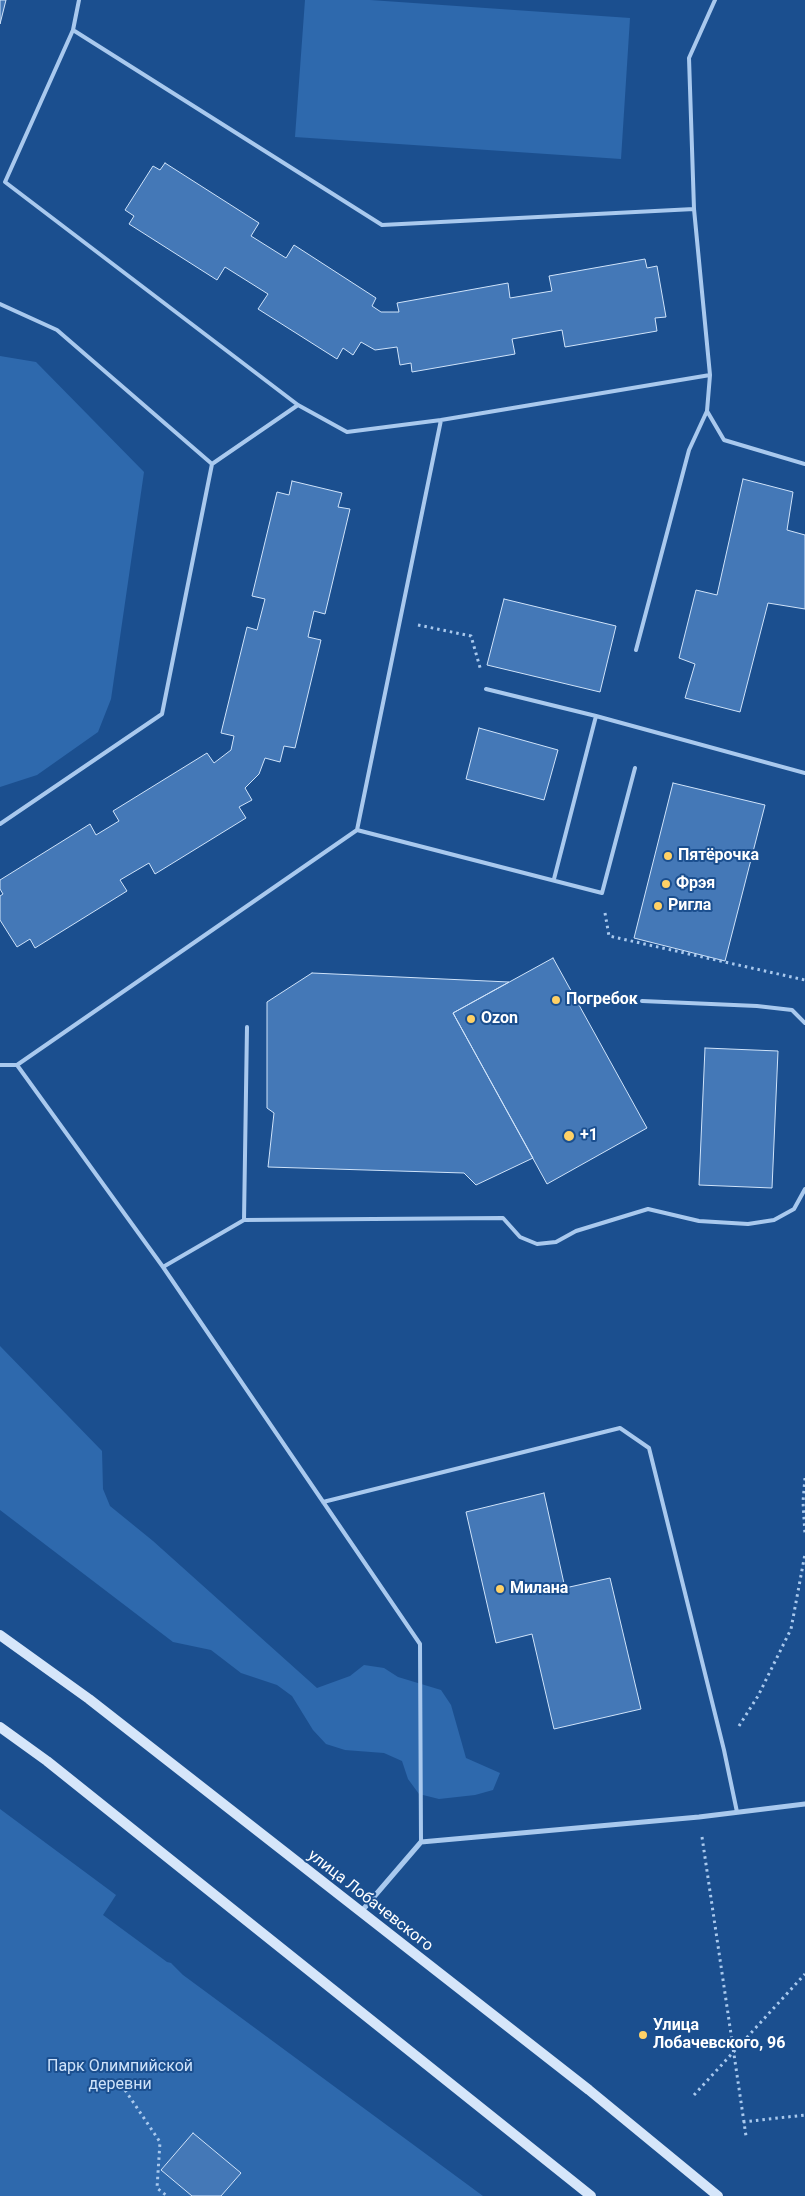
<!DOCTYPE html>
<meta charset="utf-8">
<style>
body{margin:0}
canvas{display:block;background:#1b4f8f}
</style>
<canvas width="805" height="2196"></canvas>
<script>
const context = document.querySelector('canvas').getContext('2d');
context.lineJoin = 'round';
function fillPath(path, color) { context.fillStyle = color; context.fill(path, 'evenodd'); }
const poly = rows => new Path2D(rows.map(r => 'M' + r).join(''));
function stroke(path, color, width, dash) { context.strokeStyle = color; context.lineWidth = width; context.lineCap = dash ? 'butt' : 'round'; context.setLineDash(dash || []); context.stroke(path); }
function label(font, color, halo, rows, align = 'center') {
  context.font = font + ' Roboto,sans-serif'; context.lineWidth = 4; context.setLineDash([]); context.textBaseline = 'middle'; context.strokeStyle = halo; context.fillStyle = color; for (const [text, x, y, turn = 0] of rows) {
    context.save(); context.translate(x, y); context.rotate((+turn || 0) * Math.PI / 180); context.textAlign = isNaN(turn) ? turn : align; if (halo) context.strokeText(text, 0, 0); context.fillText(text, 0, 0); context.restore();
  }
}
const green = poly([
 [305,0,370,0,630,18,621,159,295,137],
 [0,356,36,362,144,472,111,699,98,732,37,775,0,787],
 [0,1346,102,1451,103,1489,110,1506,153,1541,317,1688,350,1676,364,1665,384,1668,398,1677,441,1690,451,1705,466,1758,500,1773,493,1790,475,1795,439,1799,419,1794,408,1779,402,1761,384,1753,345,1750,326,1744,313,1730,292,1696,277,1685,241,1673,211,1650,173,1642,0,1510],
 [0,1809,116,1895,103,1915,167,1962,171,1963,183,1975,483,2196,0,2196]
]);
const building = poly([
 [0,0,6,0,0,24,0,0],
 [165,163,259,223,251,236,286,258,294,245,376,298,372,306,381,312,399,312,397,303,508,283,510,298,552,291,549,276,645,259,647,268,657,266,666,317,655,318,657,331,565,347,562,330,512,339,515,354,412,372,411,363,400,365,397,347,375,350,361,342,353,355,343,348,337,359,258,309,268,294,225,267,217,280,129,224,134,216,125,210,153,166,160,170,165,163],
 [743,479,793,492,787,530,805,535,805,609,768,603,740,712,685,698,695,664,679,658,696,590,717,595,743,479],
 [292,481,342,493,338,507,350,509,325,614,314,611,308,637,321,640,295,748,284,746,280,762,265,758,259,774,245,788,252,800,239,807,246,818,155,874,149,863,120,880,127,891,35,948,30,939,17,947,0,920,0,896,3,894,0,889,0,880,90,824,96,835,119,821,113,811,207,753,214,763,231,750,234,736,221,733,247,627,257,630,265,599,252,596,277,492,289,495,292,481],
 [504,599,616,626,600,692,487,665,504,599],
 [479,728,558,750,544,800,466,779,479,728],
 [673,783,765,805,725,961,634,938,673,783],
 [553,958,647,1128,547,1184,453,1013,553,958],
 [312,973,509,982,453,1013,533,1158,476,1185,464,1173,268,1167,274,1113,267,1108,267,1002,312,973],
 [705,1048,778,1051,772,1188,699,1185,705,1048],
 [544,1493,565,1588,610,1578,641,1709,554,1729,532,1634,496,1643,466,1512,544,1493],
 [193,2133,241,2173,221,2196,192,2196,161,2170,193,2133]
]);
const path = poly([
 [418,625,471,636,481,671],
 [605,913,609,936,805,980],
 [805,1478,803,1502,805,1534],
 [739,1726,758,1696,791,1629,805,1554],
 [702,1837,746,2136],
 [125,2090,160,2142,157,2188,167,2196],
 [694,2095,805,1974],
 [743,2122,805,2115]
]);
const lane = poly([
 [79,0,73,30,382,225,694,209],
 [73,30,5,182,298,405,347,432,441,420],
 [0,304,57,330,212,464,162,714,0,824],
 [710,375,707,411,724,440,805,464],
 [212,464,298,405],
 [636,650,689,450,707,411],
 [486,689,596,716,805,773],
 [357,830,602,893,635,768],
 [554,879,596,716],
 [642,1001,757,1006,792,1010,805,1023],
 [0,1065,17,1065],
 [244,1220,247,1027],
 [163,1267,244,1220,503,1218,520,1237,537,1244,556,1242,576,1231,648,1209,699,1221,748,1224,774,1220,794,1209,805,1189],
 [323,1502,620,1428,649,1448,724,1750,737,1812],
 [421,1842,420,1644,163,1267,17,1065,357,830,441,420,710,375,694,209,689,58,715,0]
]);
const street = poly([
 [360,1913,421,1842,699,1817,805,1804]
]);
const secondary = poly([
 [0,1635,89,1699,589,2090,718,2196],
 [0,1727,47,1761,591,2196]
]);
const markers = [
 [668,856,5,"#ffd166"],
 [666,884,5,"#ffd166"],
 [658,906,5,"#ffd166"],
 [556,1000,5,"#ffd166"],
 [471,1019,5,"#ffd166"],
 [569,1136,6,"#ffd166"],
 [500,1589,5,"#ffd166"],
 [643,2035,5,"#ffd166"]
];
const poiNames = [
 ["Пятёрочка",678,856],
 ["Фрэя",676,884],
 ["Ригла",668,906],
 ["Погребок",566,1000],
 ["Ozon",481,1019],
 ["+1",580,1136],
 ["Милана",510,1589],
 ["Улица",653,2026],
 ["Лобачевского, 96",653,2044]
];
const streetNames = [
 ["улица Лобачевского",370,1901,38]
];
const parkNames = [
 ["Парк Олимпийской",120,2067],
 ["деревни",120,2085]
];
fillPath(green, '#2e69ad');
fillPath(building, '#4478b7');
stroke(building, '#cfe3fa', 1);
stroke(path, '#a9c9ee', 3, [2.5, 4]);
stroke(lane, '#a9c9ee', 4);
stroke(street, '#a9c9ee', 5);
stroke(secondary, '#d6e6fa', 10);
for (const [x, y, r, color] of markers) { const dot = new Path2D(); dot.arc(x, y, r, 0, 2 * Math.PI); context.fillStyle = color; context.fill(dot); stroke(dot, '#1b4f8f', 2); }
label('bold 16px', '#fff', '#1b4f8f', poiNames, 'left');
label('16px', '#fff', '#1b4f8f', streetNames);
label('16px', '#cfe3fa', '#1b4f8f', parkNames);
</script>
